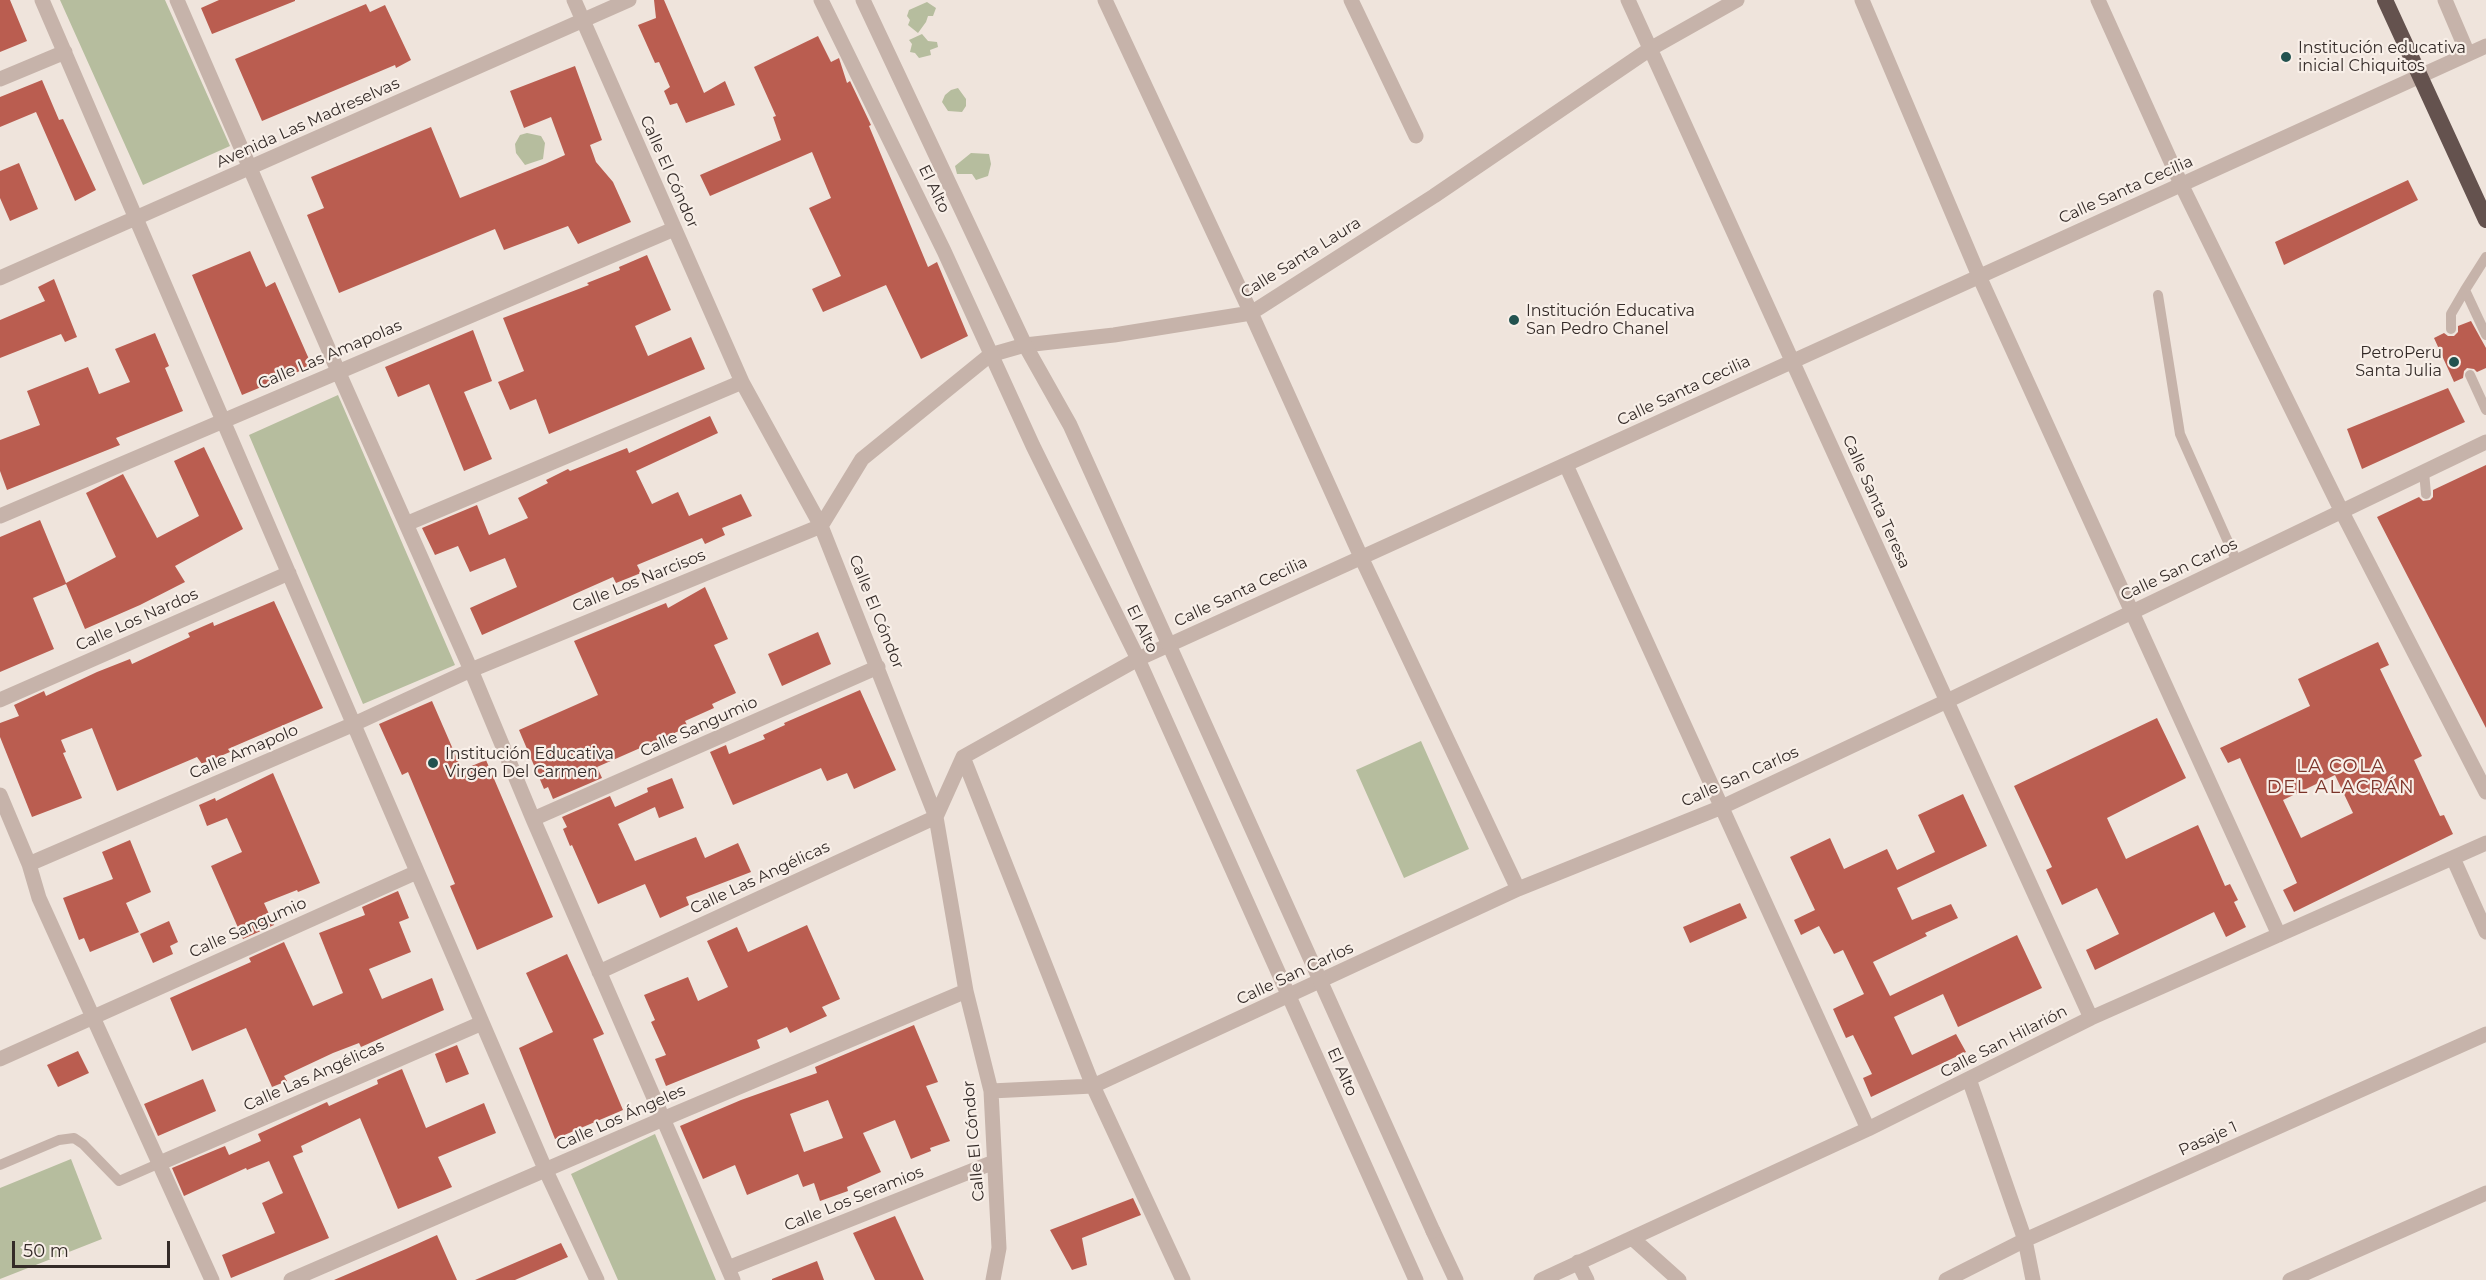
<!DOCTYPE html>
<meta charset="utf-8">
<style>
body{margin:0}
#map{position:relative;width:2486px;height:1280px;overflow:hidden;background:#efe4dc;font-family:Montserrat,sans-serif}
canvas{display:block}
.scale{position:absolute;left:12px;top:1241px;width:158px;height:27px;box-sizing:border-box;border:3px solid #342b28;border-top:0;padding-left:8px;font-size:18px;line-height:21px;white-space:nowrap;color:#342b28;-webkit-text-stroke:4px #f8efe8;paint-order:stroke}
</style>
<div id="map">
<canvas width="2486" height="1280"></canvas>
<div class="scale">50 m</div>
</div>
<script>
const context = document.querySelector('canvas').getContext('2d');
context.lineJoin = 'round';
function fillPath(path, color) { context.fillStyle = color; context.fill(path, 'evenodd'); }
const poly = rows => new Path2D(rows.map(r => 'M' + r).join(''));
function stroke(path, color, width, dash) { context.strokeStyle = color; context.lineWidth = width; context.lineCap = dash ? 'butt' : 'round'; context.setLineDash(dash || []); context.stroke(path); }
function label(font, color, halo, rows, align = 'center') {
  context.font = font + ' Montserrat,sans-serif'; context.lineWidth = 4.5; context.setLineDash([]); context.textBaseline = 'middle'; context.strokeStyle = halo; context.fillStyle = color; for (const [text, x, y, turn = 0] of rows) {
    context.save(); context.translate(x, y); context.rotate((+turn || 0) * Math.PI / 180); context.textAlign = isNaN(turn) ? turn : align; if (halo) context.strokeText(text, 0, 0); context.fillText(text, 0, 0); context.restore();
  }
}
const green = poly([
 [60,0,165,0,230,146,143,185],
 [927,2,936,8,933,16,928,16,926,22,918,33,908,25,910,20,907,16,909,10],
 [922,34,928,41,937,42,938,47,930,50,931,55,919,58,915,53,910,52,912,44,909,40],
 [958,88,966,99,966,106,962,112,948,111,942,102,945,95,951,90],
 [527,133,541,136,545,143,543,159,525,165,516,153,515,144,520,135],
 [971,153,989,154,991,164,988,176,976,180,972,174,957,174,955,166],
 [338,395,455,665,363,704,249,435],
 [1421,741,1469,849,1404,878,1356,770],
 [655,1134,716,1280,618,1280,571,1174],
 [71,1159,102,1239,0,1279,0,1188]
]);
const building = poly([
 [0,0,10,0,27,41,0,52],
 [219,0,295,0,295,1,212,34,201,8],
 [654,0,664,0,704,93,725,81,735,105,686,123,677,103,670,105,664,91,670,87,659,62,655,63,638,25,656,18],
 [366,4,370,12,385,5,411,60,396,68,395,65,262,121,235,59],
 [818,36,831,62,839,58,847,83,850,81,871,125,869,126,928,267,937,262,968,336,921,359,886,285,823,312,812,289,841,276,809,208,831,198,812,152,710,196,700,175,781,140,773,117,776,116,754,67],
 [575,66,602,140,590,145,596,162,613,182,631,222,578,244,568,226,504,250,495,229,339,293,307,215,324,208,311,177,431,127,460,198,545,164,565,155,551,117,524,128,510,91],
 [42,80,59,120,63,119,96,190,75,201,36,112,0,127,0,97],
 [19,163,38,209,10,221,0,198,0,171],
 [2408,180,2418,200,2284,265,2275,242],
 [250,251,266,287,275,282,312,366,242,395,192,275],
 [647,255,671,310,635,326,648,356,691,337,705,369,549,434,536,399,510,410,498,382,524,371,503,318,589,285,587,283,620,270,619,267],
 [54,279,77,337,65,342,61,334,0,358,0,320,45,301,38,287],
 [2471,321,2486,348,2486,368,2477,372,2474,369,2467,368,2464,371,2463,378,2454,382,2434,338,2444,333,2448,336,2454,336,2458,332,2458,326],
 [473,330,492,381,464,392,492,459,464,471,429,384,398,397,385,367],
 [155,333,169,366,165,368,183,411,116,438,120,445,7,490,0,471,0,440,40,425,27,391,88,367,99,394,130,382,115,349],
 [2448,388,2465,422,2362,469,2347,429],
 [710,416,718,433,636,471,652,504,678,492,689,516,741,494,752,516,722,528,725,535,705,544,702,538,637,565,641,573,616,583,613,577,482,635,470,608,517,587,505,558,470,572,458,546,435,555,422,528,477,505,489,535,528,518,518,498,548,483,546,480,568,469,570,471,627,448,629,453],
 [204,447,243,529,175,566,185,582,140,605,85,629,66,584,33,598,54,649,0,672,0,537,40,520,66,583,116,557,86,493,123,474,157,538,199,516,174,461],
 [2486,465,2486,728,2377,517,2419,497,2423,501,2430,500,2433,497,2433,490],
 [705,587,728,639,714,645,736,693,712,704,714,708,685,721,688,727,597,767,602,778,553,799,548,787,544,789,519,730,598,695,574,641,666,603,668,608],
 [274,601,323,708,228,749,230,752,202,764,197,757,117,791,92,728,61,740,66,752,63,753,82,798,32,817,0,737,0,723,19,716,14,705,44,691,46,696,97,672,130,659,132,664,190,637,188,633,213,622,214,626],
 [818,632,831,664,782,686,768,654],
 [2378,642,2389,665,2380,669,2422,756,2414,760,2440,816,2444,815,2453,834,2294,912,2283,890,2297,883,2240,758,2228,763,2220,748,2310,706,2298,679],
 [2335,775,2353,813,2301,838,2283,800],
 [860,690,896,770,854,789,847,773,827,781,821,768,733,805,710,752,726,745,729,754,765,739,763,735,785,725,784,723],
 [432,701,462,770,486,760,553,917,477,950,450,886,455,884,408,772,402,775,379,724],
 [2157,718,2186,778,2107,818,2126,859,2198,825,2225,886,2230,884,2238,900,2234,902,2246,927,2226,937,2214,912,2095,970,2086,950,2119,934,2097,888,2062,905,2046,870,2052,867,2014,786],
 [273,773,320,883,298,892,297,890,264,903,274,925,243,939,211,866,242,852,227,818,207,826,199,805,215,798,216,801],
 [672,778,684,808,659,818,655,807,618,824,635,861,696,837,705,858,738,843,751,872,686,897,689,905,660,918,645,884,598,904,572,845,570,846,563,829,567,827,562,817,610,796,615,807,648,792,647,788],
 [1963,794,1987,846,1897,888,1912,920,1951,904,1958,918,1925,933,1927,936,1873,962,1890,996,2017,935,2042,988,1958,1027,1943,994,1894,1017,1912,1055,1956,1034,1966,1052,1871,1097,1863,1078,1872,1074,1853,1035,1846,1038,1833,1009,1864,994,1843,950,1834,954,1819,926,1801,935,1794,920,1815,910,1790,857,1830,838,1844,869,1887,849,1897,870,1935,852,1918,815],
 [130,840,151,892,126,903,139,932,90,952,84,938,79,940,63,898,113,879,102,852],
 [398,891,409,918,399,922,411,952,369,969,382,999,432,978,444,1010,361,1047,359,1043,333,1053,284,1076,287,1081,272,1087,246,1028,192,1051,170,998,251,962,249,958,284,942,313,1006,343,993,319,933,365,915,362,907],
 [1740,903,1747,918,1690,943,1683,927],
 [169,921,178,942,170,946,173,954,153,963,140,934],
 [807,925,840,999,822,1007,827,1016,790,1033,787,1027,757,1040,760,1048,666,1086,655,1059,666,1055,651,1022,655,1020,644,995,688,977,698,1001,728,987,707,941,737,927,748,952],
 [567,954,604,1034,593,1039,623,1110,555,1139,519,1048,553,1032,526,973],
 [914,1025,938,1082,926,1086,950,1141,930,1148,931,1151,911,1159,895,1120,863,1133,881,1172,847,1187,848,1191,820,1201,814,1183,803,1187,798,1174,747,1195,735,1165,703,1179,680,1126,741,1100,817,1073,815,1067],
 [828,1100,843,1138,804,1152,790,1114],
 [457,1045,469,1074,446,1083,435,1054],
 [78,1051,89,1073,58,1087,47,1065],
 [402,1069,426,1128,484,1103,496,1133,438,1157,452,1187,398,1209,360,1118,301,1146,303,1152,293,1156,329,1238,231,1278,222,1255,275,1233,262,1203,283,1193,269,1161,247,1170,246,1168,184,1196,172,1168,225,1146,229,1155,261,1141,258,1134,327,1102,329,1106,378,1084,377,1080],
 [203,1079,216,1111,158,1136,144,1104],
 [1133,1198,1141,1215,1082,1238,1087,1265,1072,1270,1050,1230],
 [895,1216,924,1280,875,1280,853,1233],
 [437,1235,457,1280,334,1280,406,1249],
 [561,1243,568,1257,515,1280,475,1280],
 [817,1261,824,1280,772,1280,772,1279]
]);
const service = poly([
 [2486,257,2465,290,2486,335],
 [2158,295,2180,434,2237,562],
 [2451,329,2451,314,2465,290],
 [2470,375,2486,410],
 [2424,472,2426,494],
 [0,1165,59,1140,74,1138,83,1144,119,1181,160,1163]
]);
const minor = poly([
 [42,0,546,1171,597,1280],
 [177,0,338,371,471,670,533,819,733,1280],
 [574,0,742,382,821,526,936,817,966,991,991,1091,999,1248,993,1280],
 [1105,0,1251,313,1361,557,1518,889],
 [1351,0,1416,136],
 [1628,0,2091,1018],
 [1862,0,1979,276,2279,935],
 [2098,0,2181,184,2342,512,2486,792],
 [2445,0,2468,54],
 [0,79,65,52],
 [0,278,629,0],
 [1566,465,1868,1129],
 [0,516,674,229],
 [406,524,742,382],
 [0,700,289,573],
 [963,757,1093,1086,1183,1280],
 [0,795,29,864,39,898,212,1280],
 [533,819,878,667],
 [2453,858,2486,932],
 [29,864,354,724,471,670,821,526,862,459,990,355,1025,345,1114,335,1251,313,1434,196,1650,49,1737,0],
 [599,972,936,817,963,757,1138,659,2486,46],
 [0,1059,417,872],
 [1969,1079,2025,1240,2033,1280],
 [991,1091,1093,1086,1518,889,1722,807,1947,701,2486,442],
 [160,1163,482,1023],
 [1433,1231,1456,1280],
 [1632,1238,1679,1280],
 [1578,1262,1587,1280],
 [728,1268,994,1162],
 [291,1280,663,1119,966,991],
 [1541,1280,1868,1129,2091,1018,2486,843],
 [1946,1280,2025,1240,2486,1034],
 [2290,1280,2486,1193]
]);
const tertiary = poly([
 [821,0,944,251,1033,446,1138,659,1416,1280],
 [863,0,1025,345,1070,425,1433,1231]
]);
const trunk = poly([
 [2385,0,2486,220]
]);
const markers = [
 [2286,57,6,"#22524f"],
 [1514,320,6,"#22524f"],
 [2454,362,6,"#22524f"],
 [433,763,6,"#22524f"]
];
const poiNames = [
 ["Institución educativa",2298,48],
 ["inicial Chiquitos",2298,66],
 ["Institución Educativa",1526,311],
 ["San Pedro Chanel",1526,329],
 ["PetroPeru",2442,353,"right"],
 ["Santa Julia",2442,371,"right"],
 ["Institución Educativa",445,754],
 ["Virgen Del Carmen",445,772]
];
const streetNames = [
 ["Avenida Las Madreselvas",308,123,-24],
 ["Calle El Cóndor",669,172,66],
 ["El Alto",934,189,64],
 ["Calle Santa Cecilia",2126,190,-24],
 ["Calle Santa Laura",1301,258,-32],
 ["Calle Las Amapolas",330,355,-23],
 ["Calle Santa Cecilia",1684,391,-25],
 ["Calle Santa Teresa",1876,502,66],
 ["Calle San Carlos",2179,570,-25],
 ["Calle Los Narcisos",639,581,-22],
 ["Calle Santa Cecilia",1241,592,-25],
 ["Calle El Cóndor",876,612,68],
 ["Calle Los Nardos",137,620,-24],
 ["El Alto",1142,629,64],
 ["Calle Sangumio",699,727,-24],
 ["Calle Amapolo",244,752,-23],
 ["Calle San Carlos",1740,777,-24],
 ["Calle Las Angélicas",760,878,-25],
 ["Calle Sangumio",248,928,-24],
 ["Calle San Carlos",1295,974,-25],
 ["Calle San Hilarión",2004,1042,-27],
 ["El Alto",1342,1072,66],
 ["Calle Las Angélicas",314,1076,-24],
 ["Calle Los Ángeles",621,1118,-24],
 ["Pasaje 1",2208,1139,-24],
 ["Calle El Cóndor",974,1141,-95],
 ["Calle Los Seramios",854,1199,-22]
];
const neighbourhoodNames = [
 ["LA COLA",2341,767],
 ["DEL ALACRÁN",2341,788]
];
fillPath(green, '#b6bd9e');
fillPath(building, '#ba5d50');
stroke(service, '#c6b3aa', 10);
stroke(minor, '#c6b3aa', 15);
stroke(tertiary, '#c6b3aa', 15);
stroke(trunk, '#64524e', 16);
for (const [x, y, r, color] of markers) { const dot = new Path2D(); dot.arc(x, y, r, 0, 2 * Math.PI); context.fillStyle = color; context.fill(dot); stroke(dot, '#f8efe8', 2); }
label('16px', '#342b28', '#f8efe8', poiNames, 'left');
label('16px', '#342b28', '#f8efe8', streetNames);
context.letterSpacing = '1.5px';
label('18px', '#7b3329', '#f8efe8', neighbourhoodNames);
context.letterSpacing = '0px';
</script>
